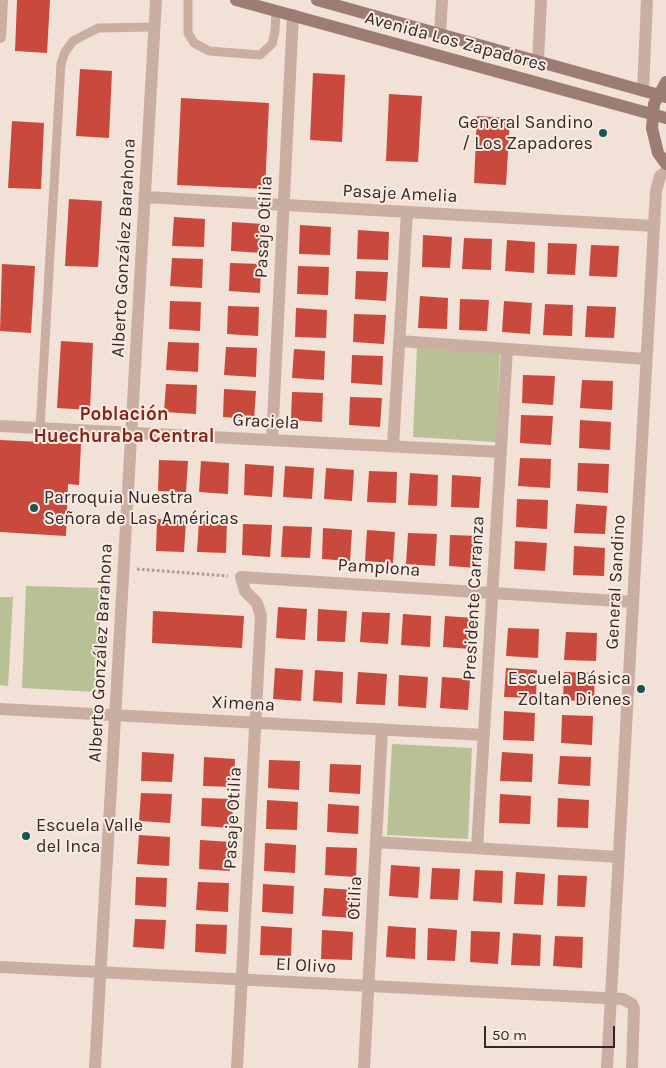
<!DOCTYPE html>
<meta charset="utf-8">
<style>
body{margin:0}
#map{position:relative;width:666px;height:1068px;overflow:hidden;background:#f1e1d6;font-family:Karla,sans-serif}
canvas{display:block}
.scale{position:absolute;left:484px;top:1026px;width:131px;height:22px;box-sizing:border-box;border:2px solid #342725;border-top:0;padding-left:6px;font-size:15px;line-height:18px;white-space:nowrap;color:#342725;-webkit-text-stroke:4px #f9ebe2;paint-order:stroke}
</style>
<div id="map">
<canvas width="666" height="1068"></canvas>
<div class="scale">50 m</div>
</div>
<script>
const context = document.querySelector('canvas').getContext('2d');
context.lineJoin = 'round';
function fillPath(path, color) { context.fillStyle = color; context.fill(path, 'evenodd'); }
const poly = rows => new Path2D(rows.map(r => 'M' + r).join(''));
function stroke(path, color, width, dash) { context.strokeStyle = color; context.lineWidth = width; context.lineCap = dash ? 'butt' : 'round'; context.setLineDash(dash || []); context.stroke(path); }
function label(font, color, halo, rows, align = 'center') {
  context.font = font + ' Karla,sans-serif'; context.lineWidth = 4; context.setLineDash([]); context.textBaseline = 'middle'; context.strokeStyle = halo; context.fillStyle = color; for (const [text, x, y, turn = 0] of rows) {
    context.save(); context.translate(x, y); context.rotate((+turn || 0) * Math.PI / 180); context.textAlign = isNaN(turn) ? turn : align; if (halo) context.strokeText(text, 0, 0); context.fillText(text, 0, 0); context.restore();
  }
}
const green = poly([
 [417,348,500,352,496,442,413,437],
 [26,586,101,588,97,692,22,688],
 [0,597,13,597,8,686,0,685],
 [392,744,472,748,468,839,387,835]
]);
const building = poly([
 [17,0,50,0,47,53,15,51],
 [80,69,112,71,109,138,76,136],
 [313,73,345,75,342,142,310,140],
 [389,94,422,96,418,162,386,161],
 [181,98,269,103,265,189,177,185],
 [477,116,510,118,506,185,474,183],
 [12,121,44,123,41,189,8,188],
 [69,199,102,201,98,267,65,266],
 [174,217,205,219,204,247,172,246],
 [232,222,263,224,262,253,231,251],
 [300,225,331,227,330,255,299,254],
 [358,230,389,232,388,260,357,259],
 [423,235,452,237,450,268,422,267],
 [464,238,492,239,491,270,462,269],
 [507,240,535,242,534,273,505,271],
 [548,243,577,244,575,275,547,274],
 [591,245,619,246,617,277,589,276],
 [172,258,203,259,202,288,170,286],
 [230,263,261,264,260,293,229,291],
 [2,264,35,266,31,333,0,331],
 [298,266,329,267,328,295,297,294],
 [356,271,388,272,386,301,355,299],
 [420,296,448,298,447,329,418,328],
 [460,299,489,300,487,331,459,330],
 [170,301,201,302,200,331,169,329],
 [504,301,532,303,530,334,502,332],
 [545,304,573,305,572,336,543,335],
 [228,306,259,307,258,336,227,334],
 [587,306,616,307,614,338,585,337],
 [296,308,327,310,326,338,295,337],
 [354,314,386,315,384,344,353,342],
 [61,341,93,343,90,410,57,408],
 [168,342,199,343,198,372,166,370],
 [226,347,257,348,256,377,224,375],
 [294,349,325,351,324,380,292,378],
 [352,355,383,356,382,385,351,383],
 [523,375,555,376,553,405,522,403],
 [582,380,613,381,612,410,580,408],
 [166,384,197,385,196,414,164,412],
 [224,389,256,391,254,419,223,417],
 [292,392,323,393,322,422,291,420],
 [350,397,382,398,380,427,349,425],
 [521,415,553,416,551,445,520,443],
 [580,420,611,422,610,450,579,448],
 [0,440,81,444,79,485,68,484,66,536,0,532],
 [520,458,551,459,550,488,518,486],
 [159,460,188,461,186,492,158,491],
 [201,461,229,463,228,494,199,492],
 [578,463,609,464,608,493,577,491],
 [245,464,274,466,272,497,244,495],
 [285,466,314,468,312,499,283,497],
 [326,468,354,470,352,501,324,499],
 [369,471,397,472,396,503,367,502],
 [410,473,438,475,437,506,408,505],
 [452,475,481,477,479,508,451,507],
 [517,499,548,500,547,529,516,527],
 [576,504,607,506,605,534,574,533],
 [157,519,186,521,184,552,156,551],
 [199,521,227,522,226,553,197,552],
 [243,524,272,525,270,557,242,555],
 [283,526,312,527,310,558,281,557],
 [323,528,352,530,350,561,322,559],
 [367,530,395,532,393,563,365,561],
 [408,533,437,534,435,566,406,564],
 [450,535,479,536,477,568,449,566],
 [515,541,547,543,545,571,514,569],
 [574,546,605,548,604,576,573,575],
 [278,607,307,609,305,640,276,638],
 [318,609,347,611,345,642,317,641],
 [153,611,244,616,242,648,152,643],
 [362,612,390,613,388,644,360,642],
 [403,614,431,616,430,647,401,645],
 [445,616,474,618,472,649,443,647],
 [508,628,539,629,538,658,506,656],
 [566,632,597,633,596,661,564,660],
 [275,668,303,670,301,701,273,699],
 [506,668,537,670,536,698,504,697],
 [315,670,343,672,342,703,313,701],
 [358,672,387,674,385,705,356,704],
 [564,672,595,673,594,702,563,700],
 [399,675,428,677,426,708,398,706],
 [442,677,470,679,468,710,440,708],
 [504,711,535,713,534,741,503,740],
 [562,715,593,716,592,745,561,743],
 [142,752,174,754,172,782,141,781],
 [502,752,533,754,532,782,500,781],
 [560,756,591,757,590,786,558,784],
 [204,757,235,759,234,787,203,786],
 [269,760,300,761,299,790,268,788],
 [330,764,361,765,360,794,329,792],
 [141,793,172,794,170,823,139,821],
 [500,794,531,796,530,824,499,823],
 [202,798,233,799,232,828,201,826],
 [558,798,589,800,588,828,557,827],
 [267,800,298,802,297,830,266,829],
 [328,804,359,806,358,834,327,832],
 [139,835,170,837,169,866,137,864],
 [200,840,231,842,230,871,199,869],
 [265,843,296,845,295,873,264,871],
 [326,847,357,848,356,877,325,875],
 [391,865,420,867,418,898,389,896],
 [432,868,460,869,458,900,430,899],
 [475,870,503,871,502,903,473,901],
 [516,872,545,874,543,905,514,904],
 [558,875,587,876,585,907,557,906],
 [136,877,167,878,166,907,135,905],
 [198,882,229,883,228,912,196,910],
 [263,884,294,886,293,914,262,912],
 [324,888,355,890,354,918,322,916],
 [135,919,166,920,164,949,133,947],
 [196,924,227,925,226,954,195,952],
 [261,926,292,928,291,956,260,955],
 [388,926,416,928,415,959,386,957],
 [428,928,457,930,455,961,427,960],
 [322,930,353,932,352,960,321,959],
 [471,931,500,932,498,964,470,962],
 [513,933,541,935,540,966,511,965],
 [555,936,583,937,582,968,553,966]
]);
const path = poly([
 [137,569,228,576]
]);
const lane = poly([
 [188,0,188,33,194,43,209,51,260,55,272,44,275,31,276,11],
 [40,428,61,64,65,52,73,41,98,28,154,27]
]);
const street = poly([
 [440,34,442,0],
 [0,37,2,0],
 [538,61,541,0],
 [643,91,647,0],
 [145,197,654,226],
 [399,341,646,359],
 [0,426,501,452],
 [272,440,293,15],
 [393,446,407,212],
 [0,709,484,735],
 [376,842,619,857],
 [477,848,507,349],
 [0,967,623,999,632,1004,634,1009,632,1068],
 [95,1068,156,0],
 [237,1068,261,616,257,603,245,591,241,577,633,602],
 [364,1068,382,729],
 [607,1068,656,191,660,176,666,172]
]);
const secondary = poly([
 [236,0,666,118],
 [317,0,666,97],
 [666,82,654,104,652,128,658,153,666,164]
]);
const markers = [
 [603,133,5,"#1a5651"],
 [34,508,5,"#1a5651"],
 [641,689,5,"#1a5651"],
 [26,836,5,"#1a5651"]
];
const streetNames = [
 ["Avenida Los Zapadores",456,42,15],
 ["Pasaje Amelia",400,194,3],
 ["Pasaje Otilia",264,227,-87],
 ["Alberto González Barahona",124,248,-87],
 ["Graciela",266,422,3],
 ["Pamplona",379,568,4],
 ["General Sandino",616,582,-87],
 ["Presidente Carranza",474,598,-87],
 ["Alberto González Barahona",101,653,-87],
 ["Ximena",243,704,3],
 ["Pasaje Otilia",233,818,-87],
 ["Otilia",355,898,-87],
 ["El Olivo",306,966,3]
];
const poiNames = [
 ["General Sandino",593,123],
 ["/ Los Zapadores",593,144],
 ["Parroquia Nuestra",44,498,"left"],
 ["Señora de Las Américas",44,519,"left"],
 ["Escuela Básica",631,679],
 ["Zoltan Dienes",631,700],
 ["Escuela Valle",36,826,"left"],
 ["del Inca",36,847,"left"]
];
const neighbourhoodNames = [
 ["Población",124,415],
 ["Huechuraba Central",124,437]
];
fillPath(green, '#b8c096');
fillPath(building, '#c94a3d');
stroke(path, '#b5988d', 3, [2.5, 2.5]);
stroke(lane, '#c9afa2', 9);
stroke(street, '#c9afa2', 12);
stroke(secondary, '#9c7d74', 12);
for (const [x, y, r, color] of markers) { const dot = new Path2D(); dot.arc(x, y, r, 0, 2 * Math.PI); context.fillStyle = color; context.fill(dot); stroke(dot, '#f9ebe2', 2); }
label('18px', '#342725', '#f9ebe2', streetNames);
label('18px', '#342725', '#f9ebe2', poiNames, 'right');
label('bold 19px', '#84261c', '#f9ebe2', neighbourhoodNames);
</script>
